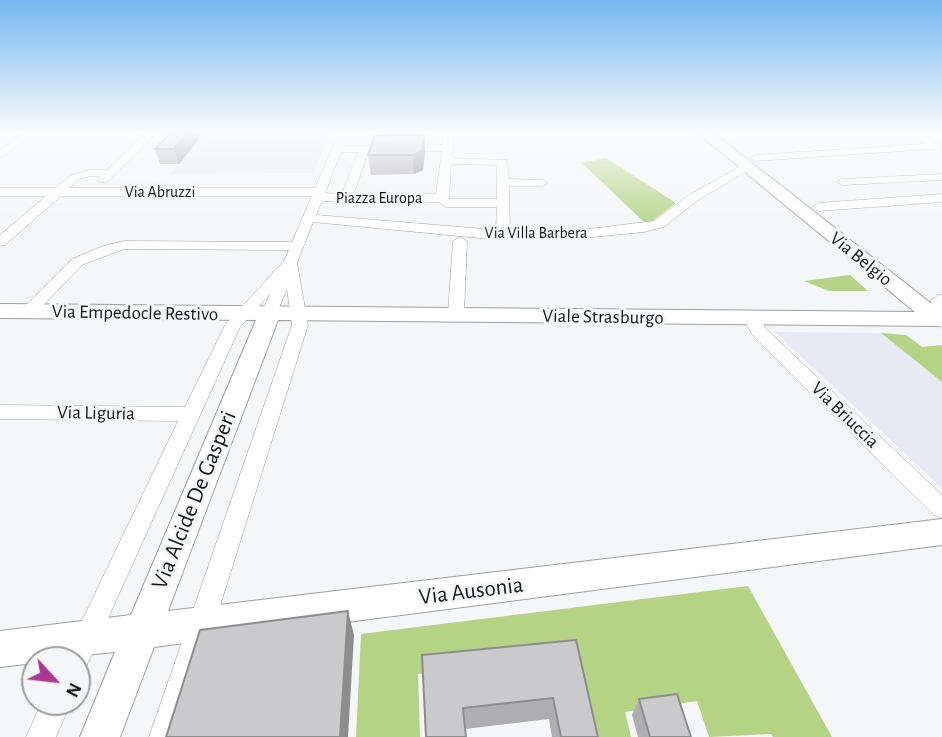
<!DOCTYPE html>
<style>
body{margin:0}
#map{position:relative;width:942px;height:737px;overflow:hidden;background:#f5f6f8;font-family:"Alegreya Sans",sans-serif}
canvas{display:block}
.north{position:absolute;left:21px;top:646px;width:70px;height:70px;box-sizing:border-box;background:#f5f6f8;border:2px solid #9c9d9e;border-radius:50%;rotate:117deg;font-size:19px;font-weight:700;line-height:28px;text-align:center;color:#161717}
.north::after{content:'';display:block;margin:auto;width:24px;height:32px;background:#ac3891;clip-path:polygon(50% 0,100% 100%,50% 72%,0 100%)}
</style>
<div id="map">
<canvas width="942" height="737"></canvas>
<div class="north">N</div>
</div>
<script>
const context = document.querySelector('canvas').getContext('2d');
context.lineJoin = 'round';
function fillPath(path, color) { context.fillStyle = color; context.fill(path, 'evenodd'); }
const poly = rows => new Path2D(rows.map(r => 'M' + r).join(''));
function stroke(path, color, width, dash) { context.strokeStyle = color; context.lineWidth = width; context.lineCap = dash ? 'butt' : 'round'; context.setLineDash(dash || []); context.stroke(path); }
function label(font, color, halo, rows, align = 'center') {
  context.font = font + ' "Alegreya Sans",sans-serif'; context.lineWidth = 6; context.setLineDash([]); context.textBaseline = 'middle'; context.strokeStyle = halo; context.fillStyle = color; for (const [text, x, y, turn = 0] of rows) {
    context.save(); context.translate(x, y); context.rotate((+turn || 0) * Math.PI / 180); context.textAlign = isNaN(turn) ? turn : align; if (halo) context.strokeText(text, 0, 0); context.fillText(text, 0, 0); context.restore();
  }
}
const built = poly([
 [205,130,332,130,313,173,170,174],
 [775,332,881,333,942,382,942,488]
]);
const green = poly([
 [606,158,676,203,647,225,582,163],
 [850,275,868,291,829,291,804,281],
 [881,333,906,335,922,347,942,345,942,382],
 [748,586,832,737,773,737,771,734,709,737,697,701,625,712,631,737,599,737,578,656,418,674,420,737,356,737,361,634]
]);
const street = poly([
 [27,130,39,130,0,158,0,150,27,130],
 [149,130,160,130,107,182,99,182,97,180,100,176,90,176,79,179,69,188,315,188,340,130,350,130,344,146,442,145,444,130,454,130,452,158,507,160,509,179,542,180,548,183,542,186,509,186,510,230,581,230,654,221,689,195,743,165,753,167,697,201,664,227,644,232,581,238,480,238,313,222,297,263,308,325,179,737,149,737,292,325,287,289,275,317,269,319,261,314,270,294,240,327,85,669,77,673,77,660,63,660,178,421,0,419,0,405,185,407,225,325,284,261,289,250,124,249,82,265,34,315,22,315,20,312,22,309,72,259,103,246,124,241,292,242,312,196,61,196,5,245,0,246,0,235,46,196,0,196,0,188,55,188,71,175,89,170,107,170,149,130],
 [442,151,436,194,354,194,368,152,442,151],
 [341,152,358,152,342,194,325,193,341,152],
 [451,164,497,165,497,199,449,199,451,164],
 [322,201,439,202,446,207,497,207,496,230,316,215,322,201],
 [906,130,918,130,942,148,937,151,932,149,755,161,750,158,755,155,924,144,906,130],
 [942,174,942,180,843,185,837,182,843,179,942,174],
 [942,194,942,202,818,211,812,207,818,203,942,194],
 [460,237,467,241,464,315,456,320,448,315,453,241,460,237],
 [939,295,942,295,942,328,929,319,931,300,939,295],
 [752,314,758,316,766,329,942,495,942,518,934,515,753,336,744,319,752,314],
 [42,702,71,702,56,737,26,737,42,702]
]);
const secondary = poly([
 [694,130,710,130,942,312,942,326,278,320,168,611,942,519,942,545,154,647,120,737,80,737,115,652,35,660,35,663,0,667,0,631,131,615,256,320,0,318,0,304,915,312,694,130]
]);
const wall = poly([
 [424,135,425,154,423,170,414,174,371,175,368,155],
 [200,138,179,164,160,164,155,149],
 [576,640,598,737,552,737,549,719,465,729,422,655],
 [639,699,691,737,638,737,632,715]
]);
const shadedWall = poly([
 [190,130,198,130,200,138,179,164,174,149],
 [424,135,425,154,423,170,414,174,413,155],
 [348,611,354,635,348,737,340,737]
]);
const building = poly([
 [173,130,190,130,174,149,155,149,173,130],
 [424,135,422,151,413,155,368,155,375,136,424,135],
 [348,611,340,737,166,737,200,630,348,611],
 [576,640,598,737,561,737,553,698,463,708,466,737,426,737,422,655,576,640],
 [677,694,691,737,650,737,639,699,677,694]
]);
const farStreetnames = [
 ["Via Abruzzi",160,192],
 ["Piazza Europa",379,198],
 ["Via Villa Barbera",536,233]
];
const streetNames = [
 ["Via Belgio",861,259,39],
 ["Via Empedocle Restivo",135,313,1],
 ["Viale Strasburgo",603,317,1],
 ["Via Liguria",96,413,1],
 ["Via Briuccia",845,415,44]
];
const nearStreetnames = [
 ["Via Alcide De Gasperi",194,500,-68],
 ["Via Ausonia",471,591,-7]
];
fillPath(built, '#e7eaf3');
fillPath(green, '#b4d385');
stroke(street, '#9e9fa1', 1);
stroke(secondary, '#9e9fa1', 2);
fillPath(street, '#fff');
fillPath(secondary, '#fff');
fillPath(wall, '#aeadaf');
fillPath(shadedWall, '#8d8d8e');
fillPath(building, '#cac9cb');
stroke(building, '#8d8d8e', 2);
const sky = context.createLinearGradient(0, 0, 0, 234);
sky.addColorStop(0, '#73b7ee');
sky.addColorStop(0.56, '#fafbfc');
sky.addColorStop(1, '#fafbfc00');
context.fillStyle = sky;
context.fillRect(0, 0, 942, 234);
label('16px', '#161717', '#f5f6f8', farStreetnames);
label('19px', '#161717', '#f5f6f8', streetNames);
label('23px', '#161717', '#f5f6f8', nearStreetnames);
</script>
